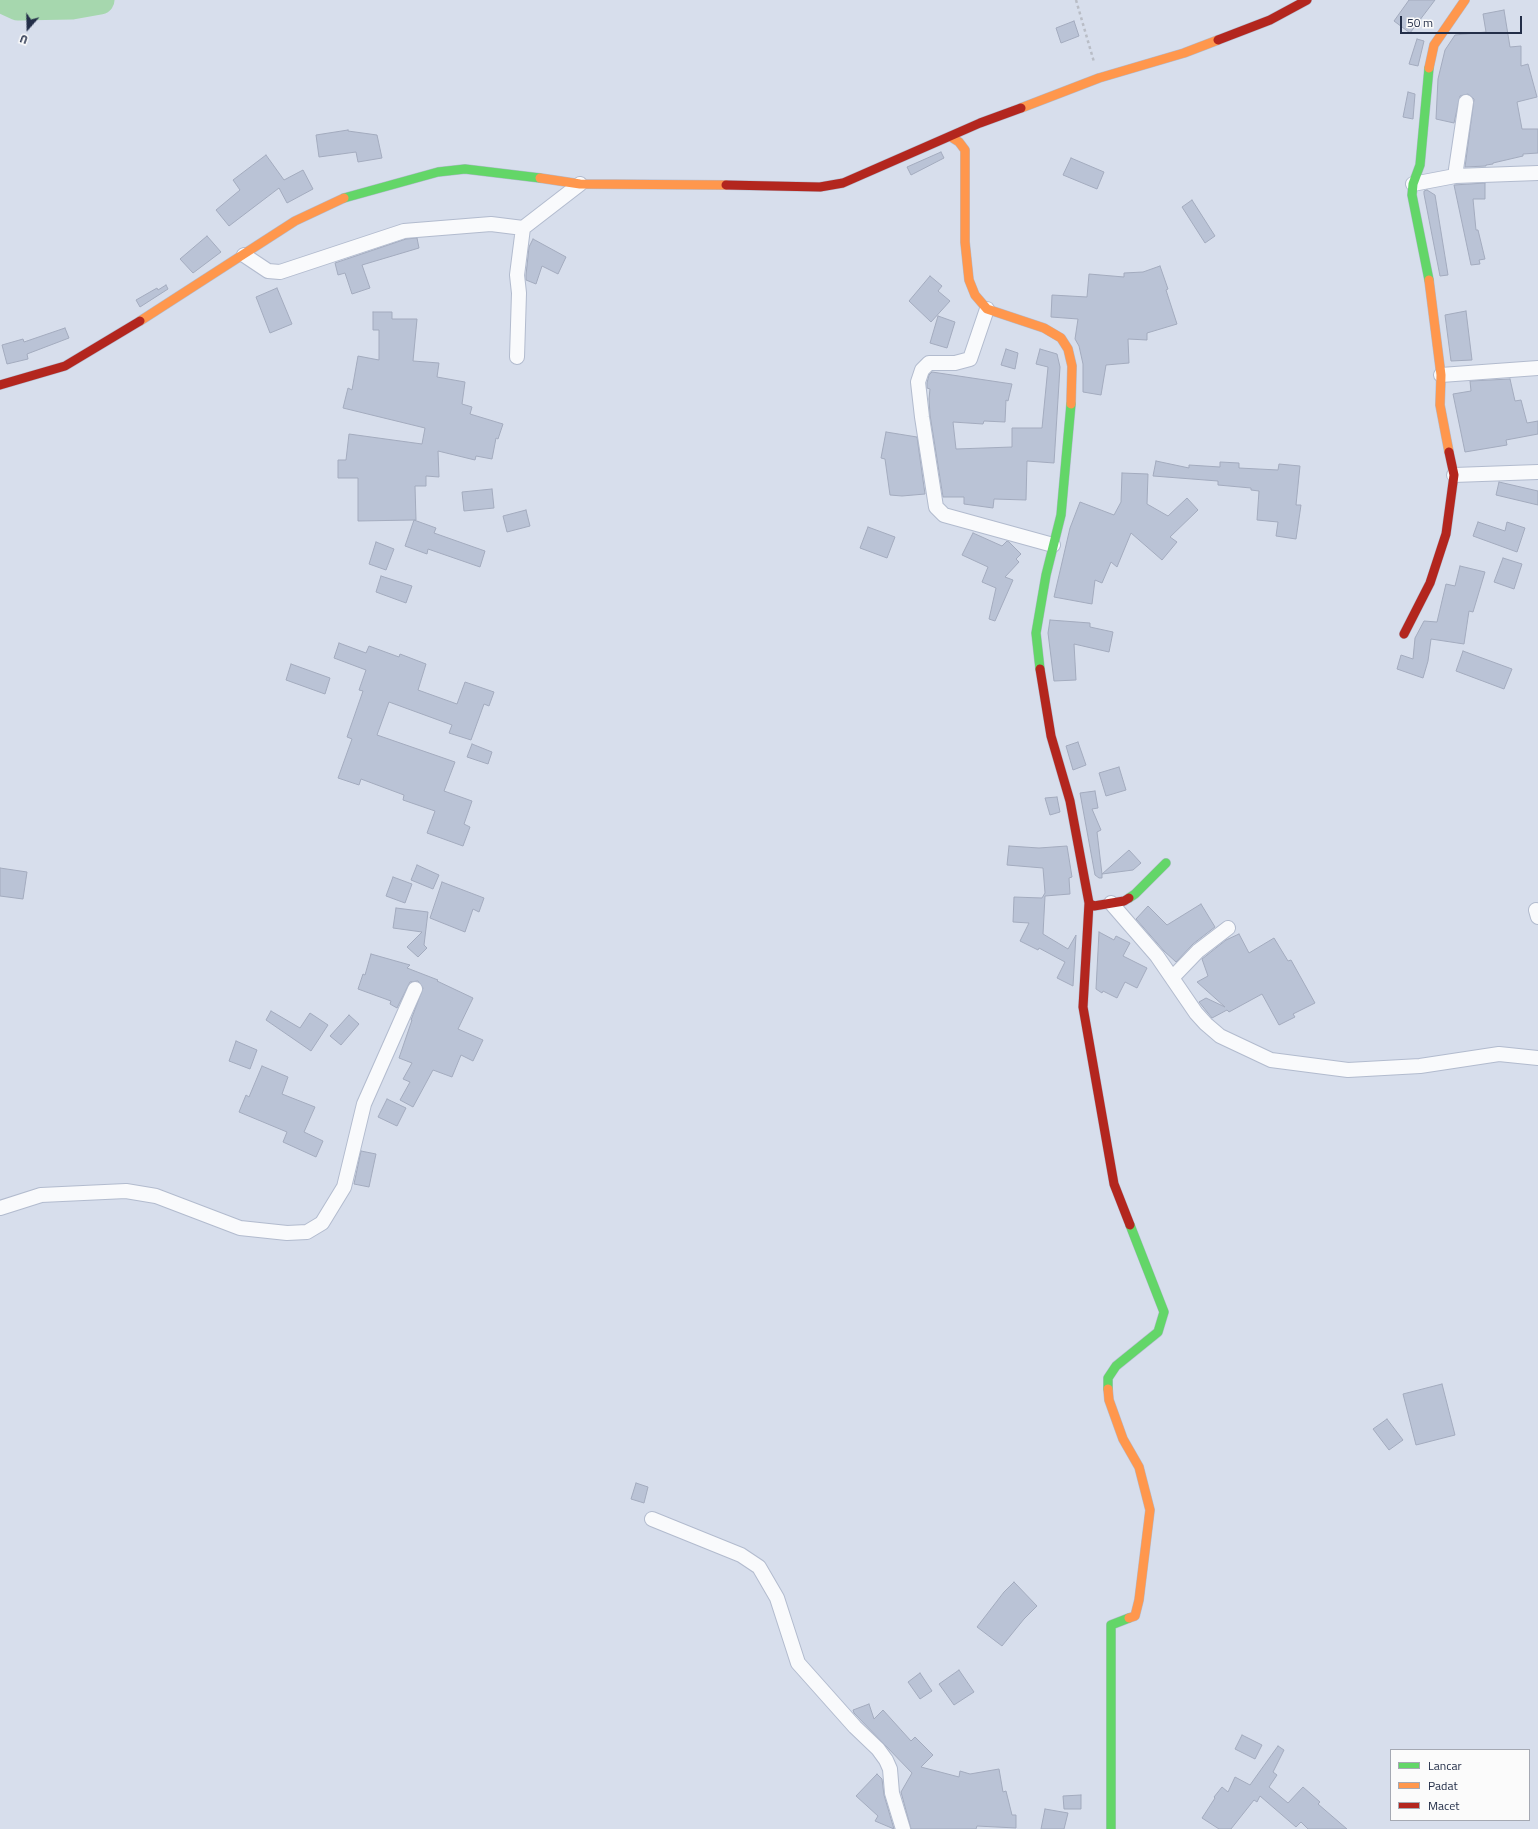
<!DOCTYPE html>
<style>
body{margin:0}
#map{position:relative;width:1538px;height:1829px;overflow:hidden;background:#d7deec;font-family:"Titillium Web",sans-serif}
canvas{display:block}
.legend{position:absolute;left:1390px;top:1749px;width:140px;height:72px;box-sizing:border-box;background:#fbfbfb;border:1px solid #a5a9b3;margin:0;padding:5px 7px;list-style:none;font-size:12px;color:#232e48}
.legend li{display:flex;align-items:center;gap:8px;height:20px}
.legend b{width:20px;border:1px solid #a5a9b3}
.north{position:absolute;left:8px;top:8px;width:40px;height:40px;-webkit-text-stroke:3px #fbfbfb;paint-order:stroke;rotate:200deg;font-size:11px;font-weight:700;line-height:16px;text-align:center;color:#232e48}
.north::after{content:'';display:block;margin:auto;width:14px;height:18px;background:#232e48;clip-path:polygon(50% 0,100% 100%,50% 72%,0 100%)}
.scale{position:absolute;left:1400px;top:16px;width:122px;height:18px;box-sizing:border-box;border:2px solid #232e48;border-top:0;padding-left:5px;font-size:12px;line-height:14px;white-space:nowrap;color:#232e48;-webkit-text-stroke:3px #fbfbfb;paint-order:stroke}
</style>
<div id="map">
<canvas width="1538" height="1829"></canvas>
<ul class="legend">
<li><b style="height:5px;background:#63d668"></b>Lancar</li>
<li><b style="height:5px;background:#ff974d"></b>Padat</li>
<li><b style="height:5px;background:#b3261e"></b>Macet</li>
</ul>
<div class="north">U</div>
<div class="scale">50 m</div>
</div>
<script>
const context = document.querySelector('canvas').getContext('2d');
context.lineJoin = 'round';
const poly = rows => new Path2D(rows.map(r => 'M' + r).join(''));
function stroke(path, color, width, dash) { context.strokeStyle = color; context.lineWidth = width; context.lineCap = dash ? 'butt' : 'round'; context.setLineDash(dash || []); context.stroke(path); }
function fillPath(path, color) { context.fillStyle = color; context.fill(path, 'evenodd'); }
const river = poly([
 [5,0,18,6,72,5,100,0]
]);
const building = poly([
 [1409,0,1435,0,1410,33,1394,21,1409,0],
 [1504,10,1510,47,1521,46,1521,66,1528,64,1537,97,1517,102,1522,129,1538,129,1538,153,1523,154,1523,156,1493,163,1493,164,1486,165,1486,166,1465,167,1474,99,1468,94,1460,96,1454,123,1436,119,1438,79,1445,50,1455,35,1486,32,1483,14,1504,10],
 [1074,21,1079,36,1061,43,1056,28,1074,21],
 [1417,39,1424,41,1418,66,1409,64,1417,39],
 [1408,92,1415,94,1413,119,1403,117,1408,92],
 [348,130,348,131,377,135,382,158,358,162,356,152,319,157,316,135,348,130],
 [941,152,944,158,911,175,907,167,941,152],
 [266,155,284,180,303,170,313,189,287,203,279,188,229,226,216,210,240,190,233,180,266,155],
 [1071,158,1104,172,1097,189,1063,175,1071,158],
 [1485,183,1485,199,1473,199,1476,230,1478,230,1485,259,1479,260,1480,264,1471,265,1454,185,1485,183],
 [1427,190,1435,195,1448,275,1440,276,1424,194,1424,191,1427,190],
 [1192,200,1215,236,1205,243,1182,207,1192,200],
 [207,236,221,252,193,273,180,259,207,236],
 [417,238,419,248,362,265,370,288,352,294,345,273,338,275,335,263,406,239,417,238],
 [533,239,566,257,558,274,542,266,536,284,526,280,526,275,529,247,533,239],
 [1160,266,1168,289,1166,290,1177,324,1147,333,1147,340,1128,339,1129,363,1106,365,1101,395,1083,392,1083,364,1079,346,1075,339,1078,319,1051,317,1052,295,1087,297,1089,274,1124,277,1124,273,1143,272,1160,266],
 [930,276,942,286,938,291,950,301,931,322,909,301,930,276],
 [166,285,168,289,140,307,136,300,157,288,158,290,166,285],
 [277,288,292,324,270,333,256,297,277,288],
 [1466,311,1472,360,1451,361,1445,315,1466,311],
 [373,312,392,312,392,319,417,319,413,361,439,363,437,377,465,382,462,404,472,407,470,414,503,424,498,439,496,438,492,459,476,456,475,460,438,451,439,477,426,476,426,486,415,486,416,520,414,520,436,528,434,533,485,551,480,567,428,549,427,554,405,546,414,520,358,521,358,478,338,478,338,460,346,460,349,434,422,444,425,428,343,408,348,388,352,390,358,356,379,360,379,330,373,330,373,312],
 [938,316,955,322,947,348,930,343,938,316],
 [65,328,69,338,27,354,28,359,7,364,2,345,23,339,24,342,65,328],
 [1006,349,1018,353,1015,369,1001,365,1006,349],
 [1040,349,1057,354,1060,367,1054,463,1027,461,1026,500,994,499,993,508,964,504,964,497,943,497,930,415,929,399,930,389,927,388,927,383,929,375,932,372,1012,384,1008,401,1006,400,1005,422,984,421,983,424,953,422,956,449,1012,447,1012,428,1042,428,1048,367,1036,364,1040,349],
 [1510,379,1515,401,1521,400,1527,423,1538,421,1538,434,1506,440,1507,445,1465,452,1453,394,1471,391,1470,381,1510,379],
 [886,432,917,437,925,494,902,496,890,495,885,459,881,458,886,432],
 [1156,461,1189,468,1189,465,1220,467,1220,462,1239,463,1239,468,1278,470,1279,464,1300,466,1296,505,1301,505,1296,539,1276,536,1278,522,1257,520,1259,491,1251,490,1251,488,1218,485,1218,481,1153,476,1156,461],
 [1122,473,1148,474,1147,504,1168,516,1187,498,1198,510,1170,537,1177,542,1162,560,1131,533,1117,567,1111,562,1102,583,1095,580,1092,604,1054,597,1070,528,1080,502,1114,515,1121,502,1122,473],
 [1499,482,1538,491,1538,505,1496,495,1499,482],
 [492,489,494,508,464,511,462,492,492,489],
 [526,510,530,526,507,532,503,516,526,510],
 [1478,522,1505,531,1507,522,1525,528,1517,552,1473,536,1478,522],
 [868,527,895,537,887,558,860,548,868,527],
 [973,533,1002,546,1007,541,1009,542,1021,554,1016,559,1019,562,1005,577,1013,580,995,621,989,619,996,588,982,582,988,567,962,555,973,533],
 [376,542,394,549,386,570,369,564,376,542],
 [1503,558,1522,564,1514,589,1494,582,1503,558],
 [1460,566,1485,572,1473,612,1469,611,1464,644,1431,639,1428,661,1423,678,1397,669,1401,655,1413,659,1415,638,1424,621,1437,622,1446,584,1455,586,1460,566],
 [381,576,412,586,406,603,376,592,381,576],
 [1050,620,1090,623,1090,627,1113,632,1109,652,1074,644,1076,680,1054,681,1048,633,1050,620],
 [339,643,366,653,369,646,399,657,400,654,426,664,418,690,457,704,465,682,494,692,489,706,484,704,471,740,449,733,452,725,389,702,377,735,455,762,444,791,472,801,464,824,470,827,463,846,427,833,435,811,403,800,404,795,361,779,359,785,338,778,352,739,347,737,363,691,359,690,366,670,334,658,339,643],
 [1463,651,1512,669,1504,689,1456,671,1463,651],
 [291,664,330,678,325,694,286,680,291,664],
 [1078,742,1086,765,1073,770,1066,746,1078,742],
 [472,744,492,752,488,764,467,757,472,744],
 [1119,767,1126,790,1106,796,1099,773,1119,767],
 [1095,791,1098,808,1092,809,1101,830,1097,832,1102,874,1129,850,1141,863,1133,870,1102,874,1102,878,1099,878,1095,875,1080,793,1095,791],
 [1057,797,1060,812,1050,815,1045,798,1057,797],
 [1009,846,1039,848,1067,846,1072,877,1069,878,1070,894,1045,896,1043,934,1068,949,1076,935,1073,986,1057,978,1065,962,1039,948,1038,950,1020,941,1029,923,1013,922,1014,897,1042,898,1045,893,1043,868,1007,865,1009,846],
 [417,865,439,875,433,889,411,880,417,865],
 [0,868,27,872,23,899,0,896,0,868],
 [393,877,412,884,405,903,386,896,393,877],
 [442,882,484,898,479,912,473,909,465,932,430,918,442,882],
 [1201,904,1215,927,1193,944,1176,962,1164,951,1136,919,1148,906,1167,925,1201,904],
 [396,908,428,912,424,945,427,948,418,957,407,947,422,932,393,928,396,908],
 [1099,932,1114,940,1116,936,1130,943,1123,956,1147,968,1137,988,1125,982,1117,998,1103,991,1102,993,1096,989,1099,932],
 [1239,934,1249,953,1274,938,1288,961,1291,960,1315,1003,1293,1014,1295,1017,1279,1025,1262,994,1229,1012,1227,1010,1212,1018,1199,1002,1206,998,1225,1007,1197,982,1208,976,1202,959,1226,940,1239,934],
 [371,954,410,965,407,968,438,980,437,981,473,998,458,1029,483,1040,473,1061,461,1055,452,1077,433,1070,413,1107,400,1100,410,1082,403,1079,412,1063,399,1058,412,1020,411,1020,423,988,418,981,410,982,397,1008,390,1004,391,1001,358,989,363,974,365,975,371,954],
 [271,1011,300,1028,310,1013,328,1025,311,1051,266,1020,271,1011],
 [349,1015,359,1024,341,1045,330,1036,349,1015],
 [236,1041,257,1050,250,1069,229,1061,236,1041],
 [262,1066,288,1077,282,1094,315,1107,304,1132,323,1141,316,1157,283,1142,287,1132,239,1112,246,1095,249,1097,262,1066],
 [387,1099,406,1108,397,1126,378,1117,387,1099],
 [361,1151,376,1154,369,1187,354,1184,361,1151],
 [1442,1384,1455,1435,1416,1445,1403,1394,1442,1384],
 [1387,1419,1403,1440,1389,1450,1373,1429,1387,1419],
 [636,1483,648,1487,644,1503,631,1499,636,1483],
 [1014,1582,1037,1606,1024,1619,1002,1646,977,1627,1004,1592,1014,1582],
 [959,1670,974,1692,954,1705,939,1684,959,1670],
 [920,1673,932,1691,920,1699,908,1682,920,1673],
 [869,1704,874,1719,883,1710,911,1741,915,1737,933,1755,921,1767,959,1777,960,1771,970,1774,999,1769,1003,1792,1006,1791,1012,1815,1016,1815,1016,1828,977,1826,976,1829,911,1829,901,1792,912,1773,854,1713,853,1710,869,1704],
 [1242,1735,1262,1745,1255,1759,1235,1749,1242,1735],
 [1278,1746,1284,1750,1273,1772,1277,1775,1269,1787,1288,1803,1303,1787,1320,1802,1318,1804,1347,1829,1308,1829,1301,1822,1296,1827,1260,1796,1257,1802,1254,1800,1231,1829,1219,1829,1202,1818,1215,1798,1214,1797,1222,1787,1228,1792,1235,1777,1250,1785,1278,1746],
 [877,1774,882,1779,884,1795,894,1829,875,1821,878,1816,856,1796,877,1774],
 [1081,1795,1081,1809,1064,1809,1063,1796,1081,1795],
 [1045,1809,1068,1813,1064,1829,1041,1829,1045,1809]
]);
const path = poly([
 [1076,0,1094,62]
]);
const street = poly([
 [1455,176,1466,102],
 [1413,184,1455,176,1538,173],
 [244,255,268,271,280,272,404,231,491,224,523,228],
 [987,309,970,359,955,363,929,363,922,370,918,382,922,417,936,507,944,515,1053,545],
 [517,357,519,293,517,275,523,228,580,184],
 [1441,375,1538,368],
 [1454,475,1538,472],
 [1111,903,1157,956,1196,1013,1206,1024,1220,1036,1271,1060,1348,1070,1420,1066,1499,1054,1538,1058],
 [1536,910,1538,917],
 [1172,978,1198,951,1228,928],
 [0,1208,41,1195,126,1191,156,1196,240,1228,287,1233,307,1232,322,1223,344,1187,364,1104,415,989],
 [652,1519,741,1555,759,1567,777,1598,798,1663,855,1727,878,1749,886,1760,890,1769,892,1793,903,1829]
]);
const fast = poly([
 [344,198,438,172,465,169,540,178],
 [1429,280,1412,195,1413,184,1420,165,1429,68],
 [1040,669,1036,633,1046,575,1061,515,1071,404],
 [1129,898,1135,894,1166,863],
 [1108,1389,1108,1378,1116,1366,1158,1332,1164,1312,1130,1225],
 [1111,1829,1111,1625,1129,1618]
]);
const slow = poly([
 [1429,68,1434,45,1465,0],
 [1021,108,1099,78,1184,53,1218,40],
 [951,137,959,142,965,150,965,242,969,280,975,295,987,309,1044,328,1061,338,1068,349,1072,366,1071,404],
 [540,178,580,184,726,185],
 [1429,280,1441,375,1440,405,1449,452],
 [140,321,295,221,344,198],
 [1108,1389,1109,1400,1123,1439,1139,1467,1150,1510,1139,1600,1135,1616,1129,1618]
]);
const jam = poly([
 [1218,40,1270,20,1307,0],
 [726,185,820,187,843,183,980,123,1021,108],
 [0,385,65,366,140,321],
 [1404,634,1430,583,1446,534,1454,475,1449,452],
 [1040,669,1051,736,1070,801,1089,903,1094,906,1124,901,1129,898],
 [1089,903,1083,1007,1114,1184,1130,1225]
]);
stroke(river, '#a6d7ae', 29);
fillPath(building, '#bac3d6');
stroke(building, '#a3abbe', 1);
stroke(street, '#b2bbce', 16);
stroke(fast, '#b2bbce', 10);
stroke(slow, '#b2bbce', 10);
stroke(jam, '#b2bbce', 10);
stroke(path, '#b9bdc6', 2.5, [3, 3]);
stroke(street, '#f9fafc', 14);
stroke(fast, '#63d668', 9);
stroke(slow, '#ff974d', 9);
stroke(jam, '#b3261e', 9);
</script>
